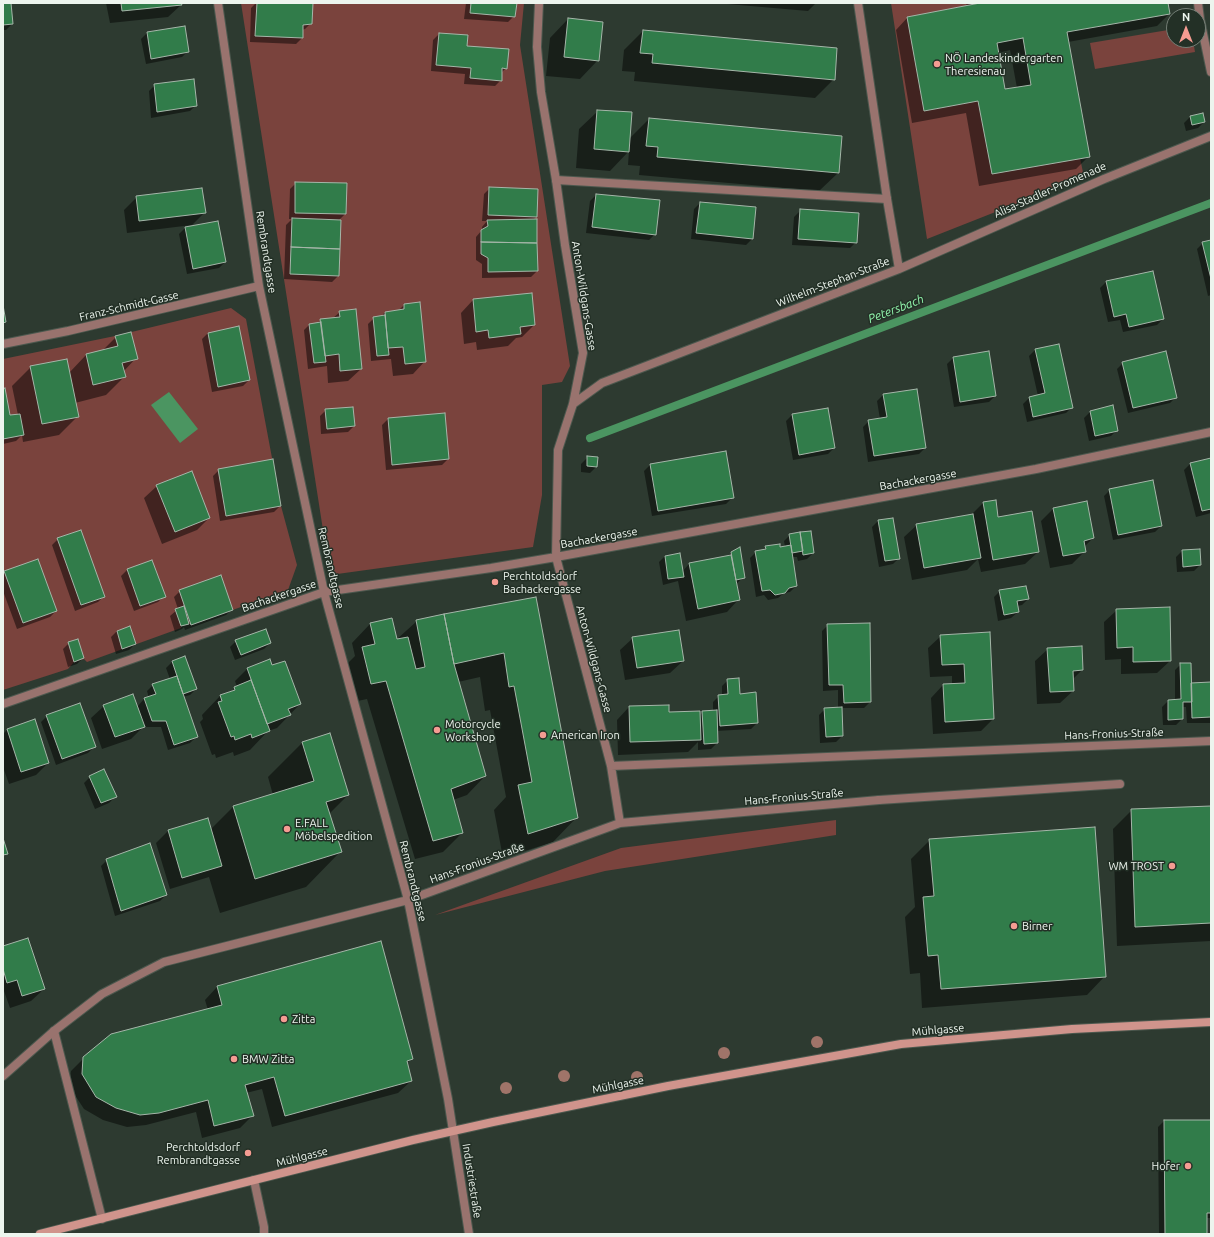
<!DOCTYPE html>
<meta charset="utf-8">
<style>
body{margin:0}
#map{position:relative;width:1214px;height:1237px;overflow:hidden;background:#2d3a30;font-family:Ubuntu,sans-serif}
canvas{display:block}
.frame{position:absolute;inset:0;border:4px solid #edf5ee;pointer-events:none}
.north{position:absolute;left:1166px;top:8px;width:40px;height:40px;box-sizing:border-box;background:#233026;border:1px solid #747f76;border-radius:50%;rotate:0deg;font-size:11px;font-weight:700;line-height:16px;text-align:center;color:#edf5ee}
.north::after{content:'';display:block;margin:auto;width:14px;height:18px;background:#f59c92;clip-path:polygon(50% 0,100% 100%,50% 72%,0 100%)}
</style>
<div id="map">
<canvas width="1214" height="1237"></canvas>
<div class="frame"></div>
<div class="north">N</div>
</div>
<script>
const context = document.querySelector('canvas').getContext('2d');
context.lineJoin = 'round';
function fillPath(path, color) { context.fillStyle = color; context.fill(path, 'evenodd'); }
const poly = rows => new Path2D(rows.map(r => 'M' + r).join(''));
function stroke(path, color, width, dash) { context.strokeStyle = color; context.lineWidth = width; context.lineCap = dash ? 'butt' : 'round'; context.setLineDash(dash || []); context.stroke(path); }
function label(font, color, halo, rows, align = 'center') {
  context.font = font + ' Ubuntu,sans-serif'; context.lineWidth = 3; context.setLineDash([]); context.textBaseline = 'middle'; context.strokeStyle = halo; context.fillStyle = color; for (const [text, x, y, turn = 0] of rows) {
    context.save(); context.translate(x, y); context.rotate((+turn || 0) * Math.PI / 180); context.textAlign = isNaN(turn) ? turn : align; if (halo) context.strokeText(text, 0, 0); context.fillText(text, 0, 0); context.restore();
  }
}
const green = poly([
 [241,3,524,3,520,45,570,366,562,382,542,385,542,495,533,547,330,575],
 [891,3,980,3,908,17,924,111,978,101,992,174,1080,158,1084,177,927,239],
 [1174,29,1174,40,1193,40,1195,52,1095,69,1090,43],
 [231,308,246,319,281,506,297,565,288,590,191,625,189,624,181,626,181,628,87,662,84,659,74,662,68,669,3,690,3,359,115,336],
 [836,820,836,835,605,871,435,915,621,848]
]);
const water = poly([
 [169,392,198,429,180,443,151,405]
]);
const shadow = poly([
 [3,3,10,3,12,24,6,30,3,30],
 [106,3,180,3,181,5,168,17,110,23],
 [256,3,312,3,311,23,305,29,302,30,302,38,296,44,250,42,251,8],
 [466,3,516,3,514,16,508,22,464,19],
 [716,3,816,3,808,11],
 [966,3,1167,3,1169,14,1157,26,1068,42,1089,156,1076,169,979,186,966,113,912,123,896,30,908,17,967,7],
 [1010,50,1017,88,1005,91,998,53],
 [568,19,598,60,580,79,546,76,550,38],
 [643,31,834,79,815,98,634,81,635,72,622,71,624,50],
 [147,33,188,51,182,57,146,64,141,39],
 [439,34,466,47,506,68,501,73,501,80,495,86,464,84,465,74,431,71,433,40],
 [155,85,196,105,190,111,151,118,149,91],
 [598,111,629,139,649,119,838,173,819,191,639,175,640,166,628,165,629,151,610,171,576,168,579,129],
 [1202,114,1204,122,1198,128,1186,131,1184,123,1190,117],
 [296,183,345,214,338,221,338,276,332,282,284,279,286,225,292,219,289,219,290,189],
 [490,188,536,217,533,220,537,271,531,277,482,278,482,264,476,260,476,237,482,230,482,227,487,221,482,221,484,194],
 [596,195,655,234,649,240,586,233,590,201],
 [137,197,204,213,192,225,127,233,124,210],
 [700,203,752,239,746,245,691,239,694,209],
 [800,211,856,242,850,248,792,245,794,217],
 [185,228,225,262,219,268,187,274,179,234],
 [1211,241,1211,295,1208,296,1197,249,1203,243],
 [1106,282,1163,319,1157,325,1123,332,1120,320,1108,322,1100,288],
 [531,294,534,325,522,337,516,338,508,346,477,350,476,342,464,344,461,313,473,300],
 [404,305,425,361,413,374,393,376,391,359,371,361,368,324,374,318,381,317,385,312,398,311],
 [340,312,361,369,348,381,328,383,327,366,308,369,304,330,310,324,317,323,321,320,333,318],
 [208,333,249,380,243,386,212,392,202,339],
 [116,337,136,358,124,371,125,376,106,395,75,403,78,416,59,435,23,442,22,435,16,441,3,444,3,390,10,416,18,415,12,386,31,367,69,373,86,355,101,352],
 [1058,345,1072,407,1066,413,1027,422,1023,404,1029,398,1038,396,1029,356,1035,350],
 [953,358,995,396,989,402,954,407,947,364],
 [1123,363,1176,397,1170,403,1128,413,1117,369],
 [883,395,925,448,919,454,868,462,863,427,869,421,880,419,877,401],
 [326,410,354,426,348,432,321,434,320,416],
 [1090,412,1117,430,1111,436,1089,441,1084,418],
 [444,414,448,459,442,465,386,470,382,425,388,419],
 [792,415,834,448,828,454,793,460,786,421],
 [587,458,596,467,590,473,581,472,581,464],
 [1211,459,1211,513,1196,517,1184,470,1190,464],
 [650,465,732,498,726,504,652,516,644,471],
 [219,470,280,506,274,512,220,521,213,476],
 [157,486,209,518,197,530,162,544,144,498],
 [1110,490,1161,526,1155,532,1113,540,1104,496],
 [983,503,998,518,1038,552,1025,564,981,572,978,559,967,570,912,580,904,537,917,525,971,515],
 [1053,509,1093,538,1084,547,1085,551,1072,564,1050,568,1041,521],
 [892,519,899,558,893,564,879,567,872,527,878,521],
 [790,535,813,553,807,559,798,561,797,557,792,557,796,586,790,592,784,593,778,598,768,600,764,595,756,597,750,558,756,552,762,551,766,547,785,547,784,541],
 [58,539,104,596,98,602,75,611,52,545],
 [1182,551,1200,565,1194,571,1177,572,1176,557],
 [731,553,744,577,736,584,739,599,727,612,686,621,678,581,663,585,659,562,665,556,682,572,689,564,728,556],
 [152,561,164,596,158,602,134,611,121,576,127,570],
 [5,572,56,611,50,617,17,629,3,591,3,574],
 [180,591,232,609,226,615,185,630,184,627,182,629,175,632,170,616,178,609,174,597],
 [1000,591,1028,599,1022,605,1017,606,1018,612,1011,618,998,621,994,597],
 [535,598,577,817,553,842,503,858,494,810,506,797,490,710,485,711,480,677,458,682,485,776,467,795,453,800,462,833,443,852,415,859,367,699,353,702,344,667,355,656,352,643,370,624,391,619,396,640,417,621],
 [1117,610,1170,661,1157,673,1121,674,1121,659,1105,660,1104,622],
 [828,625,870,702,864,708,841,708,842,736,836,742,820,743,819,715,825,709,838,708,838,690,823,691,822,631],
 [130,627,135,644,129,650,116,654,111,637,117,631],
 [989,633,993,719,981,731,933,734,931,698,943,685,952,685,952,676,930,677,928,648,941,636],
 [633,638,683,661,670,673,625,680,620,650],
 [236,641,270,643,264,649,235,660,230,647],
 [69,643,83,658,77,664,68,667,63,649],
 [1048,649,1082,670,1072,680,1073,691,1060,703,1037,704,1035,661],
 [185,658,196,689,190,695,183,697,196,737,190,743,168,750,161,727,146,727,145,725,131,739,102,749,91,718,104,706,137,707,144,699,149,698,147,691,153,685,170,679,166,668,172,662],
 [269,661,271,667,300,704,277,728,268,731,250,750,234,756,233,752,216,758,215,754,212,755,200,722,203,719,202,715,220,696,228,694,237,687,235,681,247,669],
 [1181,664,1190,684,1211,683,1211,723,1187,723,1186,707,1182,707,1182,719,1176,725,1163,725,1162,707,1168,701,1175,700,1175,670],
 [728,680,757,723,751,729,716,731,717,743,711,749,698,750,698,742,688,752,618,755,617,720,629,707,668,713,699,716,703,712,713,711,713,702,719,696,722,696,722,686],
 [47,716,94,747,88,753,56,765,41,722],
 [34,721,48,763,36,775,9,784,3,767,3,734,7,730],
 [303,742,348,795,329,814,340,852,306,887,220,913,209,877,170,889,156,843,169,830,210,830,233,807,273,795,268,777],
 [90,777,115,797,109,803,95,809,84,783],
 [1211,807,1211,941,1117,946,1113,829,1132,810],
 [930,840,1105,976,1087,995,922,1008,920,973,910,974,905,917,915,907,911,859],
 [107,860,166,895,160,901,115,916,101,866],
 [380,943,411,1059,406,1064,411,1081,398,1093,272,1127,262,1089,246,1093,253,1115,240,1128,202,1138,196,1112,146,1125,127,1127,103,1120,84,1109,69,1086,71,1071,84,1058,208,1010,205,1000,217,987],
 [3,947,44,989,31,1001,10,1008,4,991,3,992],
 [1211,1120,1211,1218,1206,1218,1206,1234,1159,1234,1158,1127,1164,1121]
]);
const stream = poly([
 [590,438,1211,203]
]);
const building = poly([
 [3,3,11,3,13,24,3,25,3,3],
 [121,3,181,3,182,5,122,11,121,3],
 [257,3,313,3,312,24,303,25,303,38,255,36,257,3],
 [471,3,517,3,515,17,470,13,471,3],
 [980,3,1168,3,1170,14,1067,32,1090,157,992,174,978,101,924,111,907,17,980,3],
 [1023,38,1031,85,1005,89,997,43,1023,38],
 [568,18,603,22,599,61,564,57,568,18],
 [185,26,189,52,151,59,147,32,185,26],
 [643,30,837,48,835,80,652,63,653,54,640,53,643,30],
 [439,33,468,35,467,46,509,49,507,69,502,68,502,81,470,78,471,68,436,65,439,33],
 [194,79,197,106,157,112,154,84,194,79],
 [597,110,632,112,629,152,594,149,597,110],
 [1203,113,1205,122,1192,125,1190,116,1203,113],
 [649,118,842,136,839,173,657,157,658,147,646,146,649,118],
 [295,182,347,183,346,214,295,213,295,182],
 [489,187,538,189,537,217,488,215,489,187],
 [202,188,206,213,139,221,136,196,202,188],
 [596,194,660,200,656,235,592,227,596,194],
 [700,202,756,207,753,239,696,233,700,202],
 [800,209,859,213,857,243,798,239,800,209],
 [292,218,341,220,340,249,291,247,292,218],
 [537,219,537,243,481,242,481,230,488,226,487,220,537,219],
 [218,221,226,262,193,269,185,227,218,221],
 [1211,240,1211,279,1202,242,1211,240],
 [481,242,537,243,538,271,488,272,488,258,481,254,481,242],
 [291,247,340,249,339,276,290,274,291,247],
 [1153,271,1164,319,1129,327,1126,314,1114,317,1106,281,1153,271],
 [532,293,535,325,520,327,521,334,489,338,488,330,476,332,473,299,532,293],
 [420,302,426,362,405,364,403,347,388,348,385,312,404,309,404,304,420,302],
 [3,305,6,322,3,323,3,305],
 [356,309,362,369,340,371,339,354,325,356,320,319,340,317,339,311,356,309],
 [385,315,389,355,377,356,373,317,385,315],
 [321,322,326,362,314,363,309,324,321,322],
 [239,326,250,380,218,387,208,333,239,326],
 [131,332,138,359,122,363,126,377,93,385,86,354,118,346,115,336,131,332],
 [1059,344,1073,408,1033,417,1029,397,1045,393,1035,349,1059,344],
 [989,351,996,396,960,402,953,357,989,351],
 [1166,351,1177,398,1133,408,1122,362,1166,351],
 [67,359,79,417,42,424,30,366,67,359],
 [5,388,10,415,20,414,24,435,3,439,3,389,5,388],
 [917,389,926,448,874,456,868,420,887,417,883,394,917,389],
 [1113,405,1118,431,1095,436,1090,411,1113,405],
 [353,407,355,426,327,429,325,409,353,407],
 [828,408,835,448,799,455,792,414,828,408],
 [445,413,449,459,392,465,388,418,445,413],
 [726,451,734,498,658,511,650,464,726,451],
 [587,456,598,457,597,467,587,466,587,456],
 [1211,458,1211,509,1202,511,1190,463,1211,458],
 [273,459,281,506,226,516,218,469,273,459],
 [192,471,210,518,175,532,156,485,192,471],
 [1153,480,1162,526,1118,535,1109,489,1153,480],
 [996,500,998,517,1032,511,1039,552,993,560,983,502,996,500],
 [1087,501,1094,538,1084,541,1086,552,1063,556,1053,508,1087,501],
 [973,514,981,558,924,568,916,524,973,514],
 [893,518,900,559,885,561,878,520,893,518],
 [81,530,105,597,81,605,57,538,81,530],
 [811,531,814,553,803,555,800,532,811,531],
 [800,532,803,551,792,553,789,534,800,532],
 [780,544,780,547,791,545,797,586,789,588,785,593,775,595,770,590,762,591,755,551,766,549,765,546,780,544],
 [740,547,745,578,736,580,731,552,740,547],
 [1200,549,1201,565,1183,567,1182,550,1200,549],
 [680,553,684,577,668,579,665,556,680,553],
 [731,555,740,600,698,609,689,563,731,555],
 [38,559,57,611,23,623,4,571,38,559],
 [152,560,166,597,140,606,127,569,152,560],
 [221,575,233,610,191,625,179,590,221,575],
 [1026,586,1029,599,1017,601,1019,612,1004,615,999,590,1026,586],
 [536,597,578,818,528,834,518,785,532,782,514,686,509,687,504,653,454,664,444,614,536,597],
 [184,606,189,624,181,626,175,609,184,606],
 [1170,607,1171,661,1133,662,1133,647,1117,648,1116,609,1170,607],
 [444,614,454,664,486,776,451,789,463,833,433,841,386,681,371,684,362,647,375,644,370,623,392,618,397,639,408,637,416,669,425,667,416,620,444,614],
 [870,623,871,702,844,703,843,685,829,685,827,624,870,623],
 [130,626,136,644,122,649,117,631,130,626],
 [266,629,271,643,241,655,235,640,266,629],
 [679,630,684,661,637,668,632,637,679,630],
 [990,632,994,719,945,722,943,684,965,683,964,664,942,665,940,635,990,632],
 [78,639,84,658,74,662,68,642,78,639],
 [1082,646,1083,670,1073,671,1074,691,1050,692,1047,648,1082,646],
 [185,656,197,689,183,694,172,661,185,656],
 [270,659,272,665,285,661,301,704,288,709,291,715,267,724,247,668,270,659],
 [1180,663,1191,663,1192,702,1183,702,1183,719,1168,720,1168,700,1181,699,1180,663],
 [177,676,198,737,174,745,166,721,152,721,144,698,156,694,152,684,177,676],
 [739,678,740,694,756,692,758,723,720,726,718,695,728,694,727,679,739,678],
 [251,680,270,731,252,738,251,734,235,740,234,736,231,737,218,702,222,701,220,695,235,690,234,687,251,680],
 [1211,682,1211,717,1192,718,1191,683,1211,682],
 [133,694,145,727,115,737,103,705,133,694],
 [80,703,96,747,62,759,46,715,80,703],
 [669,705,669,712,700,711,701,740,630,742,629,706,669,705],
 [842,707,843,736,826,737,824,708,842,707],
 [717,710,718,743,704,744,702,711,717,710],
 [35,719,49,763,21,772,7,729,35,719],
 [330,733,349,795,326,802,342,852,255,879,233,806,314,781,302,742,330,733],
 [104,769,117,797,101,803,89,776,104,769],
 [1211,806,1211,923,1135,927,1131,809,1211,806],
 [208,818,222,866,182,878,168,830,208,818],
 [1095,827,1106,977,941,989,938,955,928,956,923,897,934,896,929,839,1095,827],
 [3,838,8,854,3,855,3,838],
 [150,843,167,895,121,911,106,859,150,843],
 [28,938,45,989,22,996,17,980,7,983,3,969,3,946,28,938],
 [381,941,413,1059,407,1061,412,1081,285,1116,274,1077,245,1085,254,1116,214,1126,208,1100,159,1113,140,1115,116,1108,96,1097,82,1074,83,1057,111,1034,222,1005,217,986,381,941],
 [1164,1120,1211,1120,1211,1213,1207,1213,1207,1234,1165,1234,1164,1120]
]);
const lane = poly([
 [556,180,887,199],
 [879,800,1120,784],
 [54,1031,102,1219],
 [254,1180,264,1227,264,1234]
]);
const street = poly([
 [218,3,259,286,324,592,408,900,448,1099,469,1234],
 [539,3,537,47,541,92,556,180,565,245,583,353,573,404,558,450,556,557,611,766,620,823],
 [1198,3,1200,19,1211,72],
 [899,269,1104,179,1211,136],
 [3,344,68,331,259,286],
 [573,404,602,383,899,269,887,199,858,3],
 [3,704,324,592,491,568,556,557,1036,469,1211,432],
 [611,766,1211,741],
 [3,1076,54,1031,102,994,164,962,408,900,620,823,879,800]
]);
const secondary = poly([
 [40,1234,413,1140,493,1122,668,1086,901,1044,1072,1029,1211,1022]
]);
const trees = [
 [817,1042],
 [724,1053],
 [564,1076],
 [637,1077],
 [506,1088]
];
const markers = [
 [937,64,4,"#f59c92"],
 [495,582,4,"#f59c92"],
 [437,730,4,"#f59c92"],
 [543,735,4,"#f59c92"],
 [287,829,4,"#f59c92"],
 [1172,866,4,"#f59c92"],
 [1014,926,4,"#f59c92"],
 [284,1019,4,"#f59c92"],
 [234,1059,4,"#f59c92"],
 [248,1153,4,"#f59c92"],
 [1188,1166,4,"#f59c92"]
];
const poiNames = [
 ["NÖ Landeskindergarten",945,58],
 ["Theresienau",945,71],
 ["Perchtoldsdorf",503,576],
 ["Bachackergasse",503,589],
 ["Motorcycle",445,724],
 ["Workshop",445,737],
 ["American Iron",551,735],
 ["E.FALL",295,823],
 ["Möbelspedition",295,836],
 ["WM TROST",1164,866,"right"],
 ["Birner",1022,926],
 ["Zitta",292,1019],
 ["BMW Zitta",242,1059],
 ["Perchtoldsdorf",240,1147,"right"],
 ["Rembrandtgasse",240,1160,"right"],
 ["Hofer",1180,1166,"right"]
];
const streetNames = [
 ["Alisa-Stadler-Promenade",1050,190,-24],
 ["Rembrandtgasse",266,252,81],
 ["Wilhelm-Stephan-Straße",833,282,-21],
 ["Anton-Wildgans-Gasse",584,296,81],
 ["Franz-Schmidt-Gasse",129,306,-13],
 ["Bachackergasse",918,480,-10],
 ["Bachackergasse",599,538,-10],
 ["Rembrandtgasse",331,568,77],
 ["Bachackergasse",279,596,-19],
 ["Anton-Wildgans-Gasse",594,659,75],
 ["Hans-Fronius-Straße",1114,734,-2],
 ["Hans-Fronius-Straße",794,797,-5],
 ["Hans-Fronius-Straße",477,863,-20],
 ["Rembrandtgasse",413,881,76],
 ["Mühlgasse",938,1030,-5],
 ["Mühlgasse",618,1085,-11],
 ["Mühlgasse",302,1157,-14],
 ["Industriestraße",472,1181,81]
];
const waterNames = [
 ["Petersbach",896,309,-21]
];
fillPath(green, '#7a433d');
fillPath(water, '#4b9561');
fillPath(shadow, '#0007');
stroke(stream, '#4b9561', 8);
fillPath(building, '#317c4a');
stroke(building, '#a5b6a9', 1);
stroke(lane, '#4c584e', 10);
stroke(street, '#4c584e', 10);
stroke(secondary, '#4c584e', 10);
stroke(lane, '#99736e', 8);
stroke(street, '#99736e', 8);
stroke(secondary, '#d0948c', 8);
context.fillStyle = '#a07469';
for (const [x, y] of trees) { context.beginPath(); context.arc(x, y, 6, 0, 2 * Math.PI); context.fill(); }
for (const [x, y, r, color] of markers) { const dot = new Path2D(); dot.arc(x, y, r, 0, 2 * Math.PI); context.fillStyle = color; context.fill(dot); stroke(dot, '#233026', 1.5); }
label('11px', '#edf5ee', '#233026', poiNames, 'left');
label('11px', '#edf5ee', '#233026', streetNames);
label('italic 12px', '#93f7ae', '#233026', waterNames);
</script>
